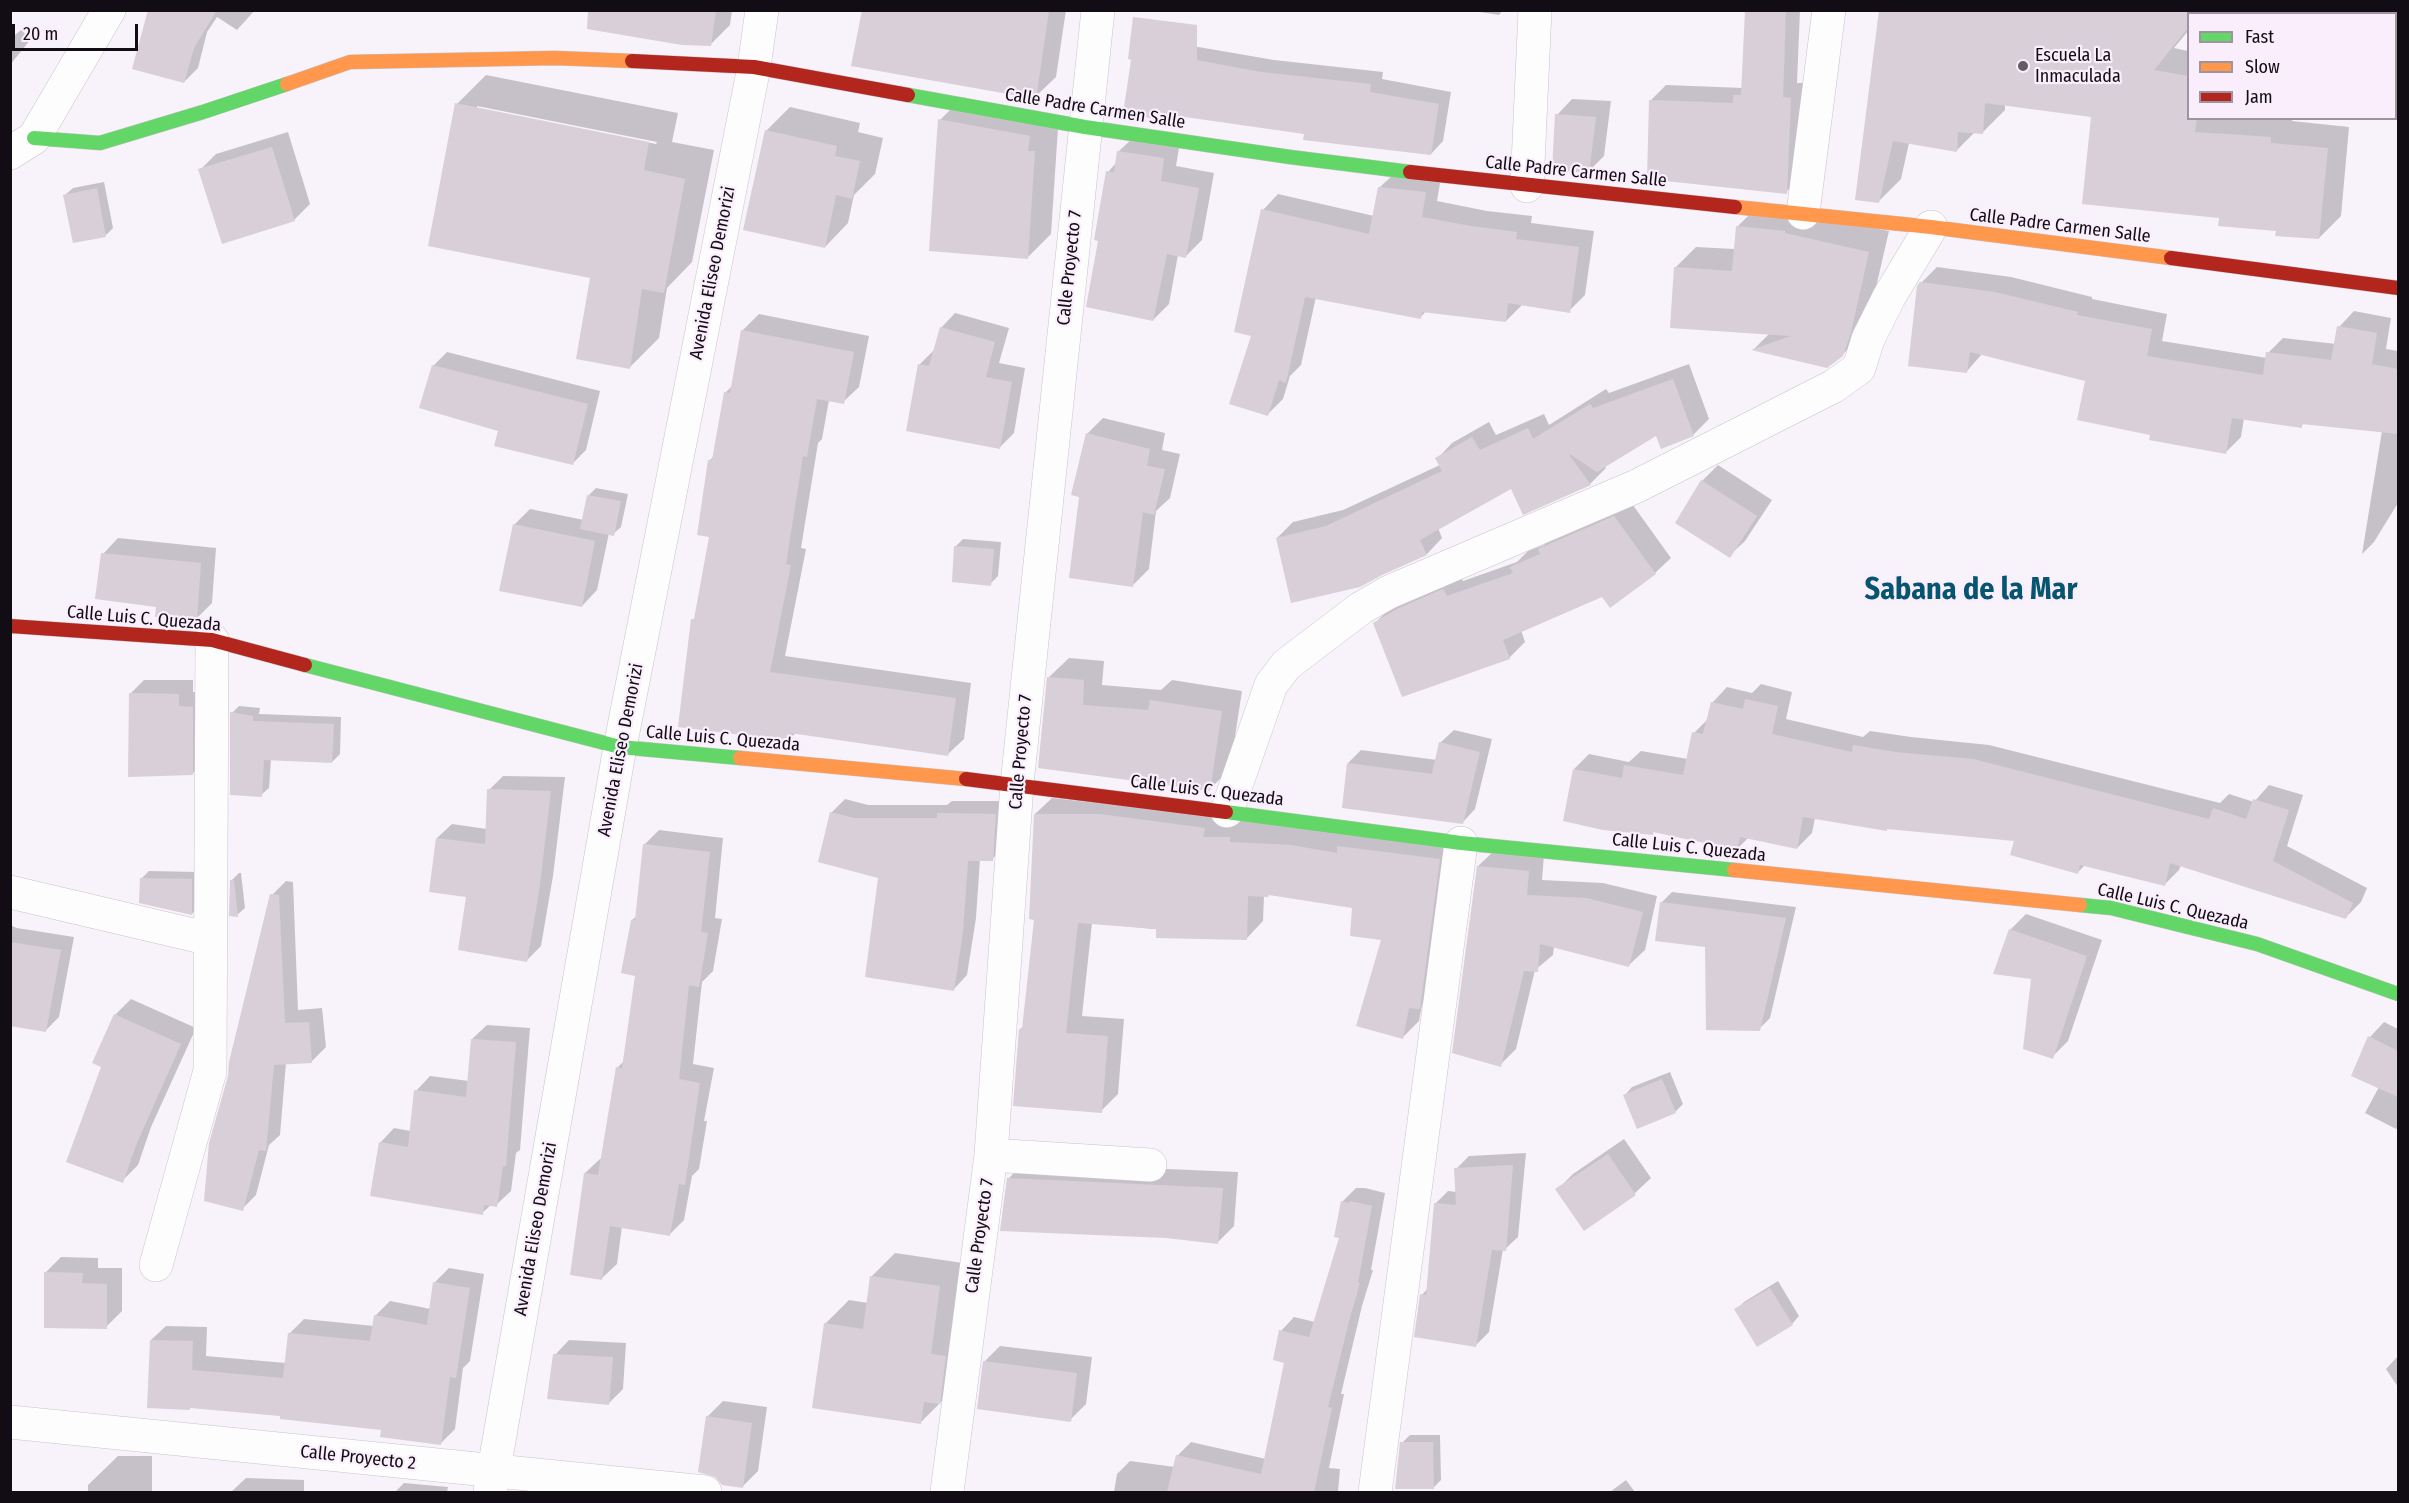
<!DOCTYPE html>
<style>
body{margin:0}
#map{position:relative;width:2409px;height:1503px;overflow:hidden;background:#f8f2fa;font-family:"Fira Sans Condensed",sans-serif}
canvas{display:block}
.frame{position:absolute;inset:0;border:12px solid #120d14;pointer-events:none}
.legend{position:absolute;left:2187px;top:12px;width:210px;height:108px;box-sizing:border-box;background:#faeefd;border:2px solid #9d94a0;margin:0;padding:8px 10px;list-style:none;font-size:18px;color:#120d14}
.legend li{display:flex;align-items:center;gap:12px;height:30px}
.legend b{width:30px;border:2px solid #9d94a0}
.scale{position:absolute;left:12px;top:24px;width:126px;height:27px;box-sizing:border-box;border:3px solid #120d14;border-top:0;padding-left:8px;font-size:18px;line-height:21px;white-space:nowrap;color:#120d14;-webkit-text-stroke:4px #faeefd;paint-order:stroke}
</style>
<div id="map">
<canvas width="2409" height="1503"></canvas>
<div class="frame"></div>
<ul class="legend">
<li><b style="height:8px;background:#63d668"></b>Fast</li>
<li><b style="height:8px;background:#ff974d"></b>Slow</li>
<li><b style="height:8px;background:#b3261e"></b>Jam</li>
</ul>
<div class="scale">20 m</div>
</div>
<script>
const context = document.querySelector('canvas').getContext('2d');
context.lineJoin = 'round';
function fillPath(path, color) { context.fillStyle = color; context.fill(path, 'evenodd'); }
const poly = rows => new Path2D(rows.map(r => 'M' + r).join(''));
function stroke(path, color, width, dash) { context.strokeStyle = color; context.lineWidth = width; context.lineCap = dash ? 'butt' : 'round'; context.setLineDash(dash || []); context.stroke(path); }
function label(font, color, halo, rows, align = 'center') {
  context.font = font + ' "Fira Sans Condensed",sans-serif'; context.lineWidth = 4.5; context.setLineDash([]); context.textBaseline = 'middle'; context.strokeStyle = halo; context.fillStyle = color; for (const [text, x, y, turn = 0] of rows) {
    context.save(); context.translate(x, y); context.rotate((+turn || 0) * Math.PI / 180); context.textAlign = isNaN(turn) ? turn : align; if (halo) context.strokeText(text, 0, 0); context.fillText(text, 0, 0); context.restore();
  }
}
const shadow = poly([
 [152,10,255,10,237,30,217,17,207,32,198,68,184,82],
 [621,10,732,10,730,25,710,45],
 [864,10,1066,10,1056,77,1035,97],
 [1467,10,1503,10,1499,15],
 [1746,10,1800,10,1797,83,1805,83,1801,177,1786,192,1651,100,1666,85,1743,88],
 [1880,10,2205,10,2203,14,2188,14,2188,31,2174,48,2188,51,2188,118,2292,118,2292,121,2349,127,2341,216,2319,238,2220,217,2093,116,2005,104,2005,110,1983,132,1975,132,1956,151,1909,143,1901,179,1879,201],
 [21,30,31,39,10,65,10,39],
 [1146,38,1274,60,1383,72,1382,79,1451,92,1443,141,1431,154,1305,132,1175,114,1170,119],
 [486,75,678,113,672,142,714,150,692,262,667,288,659,338,630,367,592,277,457,104],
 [477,106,657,142,656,144,477,109],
 [963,97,1058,128,1051,234,1027,258,940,120],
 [1572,99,1611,101,1604,156,1588,172,1557,115],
 [790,107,860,123,858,132,883,138,875,174,854,195,848,223,825,247,766,131],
 [288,132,310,204,294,220,200,170,216,154],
 [1135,136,1180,142,1176,166,1214,173,1202,240,1186,256,1178,255,1169,304,1153,320,1099,240,1108,172,1117,162,1119,151],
 [1396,172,1441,177,1437,201,1487,211,1532,216,1531,223,1594,231,1585,295,1569,311,1522,305,1506,321,1426,311,1420,318,1316,297,1301,365,1290,376,1283,399,1267,415,1253,335,1263,210,1278,194,1374,216,1380,187],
 [104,182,113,228,106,235,65,195,73,188],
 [1758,206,1889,231,1871,309,1863,334,1842,355,1754,349,1770,333,1675,268,1696,247,1735,249,1737,227],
 [1937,267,2011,277,2092,297,2092,299,2167,314,2162,341,2267,358,2268,353,2283,338,2336,344,2339,327,2354,311,2391,318,2386,349,2398,351,2398,503,2374,542,2362,554,2382,431,2304,423,2301,426,2244,418,2241,437,2226,452,2152,433,2086,380,1982,354,1967,371,1921,283],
 [955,313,1009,328,999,363,1025,368,1014,433,999,448,907,430,920,364,935,349,941,328],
 [759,314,869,336,859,387,843,402,829,400,822,439,818,443,801,548,806,549,785,656,971,683,964,739,948,754,796,733,788,740,693,620,696,616,711,536,710,460,714,456,725,393,733,385,743,330],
 [447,352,600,391,586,450,572,464,500,430,433,366],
 [1689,364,1709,419,1693,435,1657,434,1604,466,1606,468,1590,484,1523,513,1512,486,1438,528,1442,538,1427,554,1381,573,1277,538,1293,522,1343,510,1440,465,1437,459,1452,443,1489,422,1496,435,1544,414,1549,425,1606,389,1609,393],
 [1103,418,1165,433,1162,450,1180,454,1170,498,1156,511,1149,569,1133,585,1081,496,1087,434],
 [1718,465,1772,500,1745,541,1729,556,1702,481],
 [596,488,628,494,621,527,613,534,609,533,597,590,582,606,514,525,530,509,584,520,589,495],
 [1630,501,1671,558,1655,573,1521,630,1525,642,1509,658,1375,623,1391,607,1459,574,1463,581,1517,562,1528,551,1544,545,1555,533],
 [118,538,216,548,212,603,196,619,103,554],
 [963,539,1001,542,998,576,990,584,956,546],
 [1069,658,1104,661,1102,685,1161,690,1172,680,1242,691,1230,769,1210,789,1039,767,1048,678],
 [144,680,193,680,193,692,206,694,206,760,192,774,130,694],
 [1761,684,1792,692,1786,719,1863,737,1870,731,1911,737,1989,745,2220,803,2229,794,2254,802,2269,785,2303,795,2287,846,2367,888,2361,902,2345,918,2181,865,2179,870,2164,885,2085,865,2078,872,2016,839,1888,828,1886,830,1815,818,1812,833,1797,848,1748,838,1737,849,1655,831,1652,834,1574,769,1589,754,1629,762,1641,751,1688,759,1694,733,1709,718,1712,703,1727,687,1752,693],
 [239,706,260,708,259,714,341,717,340,754,332,762,271,759,269,788,261,795,232,713],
 [1454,730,1492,739,1475,809,1462,823,1348,763,1361,750,1437,760,1440,743],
 [503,776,565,777,553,876,541,946,526,961,468,895,437,838,452,824,487,829,489,790],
 [1052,798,1456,843,1436,991,1422,1005,1419,1021,1402,1038,1383,938,1354,906,1270,893,1264,896,1263,921,1247,938,1092,923,1082,1016,1124,1019,1118,1094,1101,1111,1020,1029,1024,1026,1036,918,1035,814],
 [845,799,868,805,947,805,952,801,1009,801,1006,846,992,859,980,859,976,918,967,975,954,989,880,877,831,813],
 [659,830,723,838,715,918,722,919,713,971,702,982,693,1064,714,1068,704,1121,707,1121,699,1169,692,1176,684,1220,670,1234,622,1226,617,1264,602,1278,585,1173,600,1159,602,1159,618,1067,624,1061,637,974,632,920,637,916,644,845],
 [1494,851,1544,855,1542,880,1603,883,1657,896,1645,950,1629,965,1554,946,1553,955,1535,970,1516,1049,1500,1065,1478,866],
 [149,871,199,872,199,906,192,914,141,879],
 [239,873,241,873,245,908,237,915,231,881],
 [286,881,293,882,298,1010,322,1008,326,1047,312,1061,286,1063,280,1135,269,1145,256,1195,242,1209,272,895],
 [1672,892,1796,907,1770,1018,1759,1029,1706,946,1661,903],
 [2026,914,2102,940,2068,1041,2052,1057,2032,977,2010,930],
 [10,925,17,928,74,937,59,1017,46,1030,10,1024],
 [131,999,196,1028,151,1127,138,1165,122,1181,115,1015],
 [2384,1022,2398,1029,2398,1127,2396,1129,2365,1113,2379,1087,2353,1075,2370,1037],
 [487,1025,530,1028,520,1150,516,1153,511,1191,496,1205,491,1205,482,1213,380,1143,394,1128,411,1131,416,1091,430,1076,469,1081,472,1039],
 [1670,1072,1683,1104,1675,1112,1625,1095,1632,1087],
 [1624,1139,1651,1178,1635,1193,1584,1229,1557,1190,1573,1174],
 [1526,1153,1518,1237,1505,1249,1503,1249,1489,1332,1476,1345,1422,1295,1428,1288,1435,1204,1448,1191,1457,1192,1456,1169,1469,1156],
 [1024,1163,1238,1172,1234,1226,1218,1242,1008,1179],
 [1356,1188,1365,1188,1385,1193,1371,1270,1373,1270,1362,1306,1341,1394,1344,1394,1329,1468,1340,1469,1338,1492,1114,1492,1117,1474,1130,1461,1175,1467,1177,1456,1191,1442,1266,1459,1286,1362,1281,1331,1294,1317,1315,1322,1341,1236,1342,1202],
 [895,1253,963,1263,944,1399,921,1422,825,1324,849,1300,868,1303,872,1276],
 [61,1257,98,1258,98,1268,122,1268,122,1311,106,1327,45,1273],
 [449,1268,484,1274,470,1361,463,1368,455,1429,441,1443,383,1429,281,1415,191,1407,151,1340,166,1326,207,1327,206,1356,286,1363,289,1334,304,1319,374,1326,375,1316,390,1301,431,1309,434,1283],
 [1778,1281,1799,1316,1792,1324,1736,1310,1744,1302],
 [569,1340,626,1343,623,1389,609,1403,555,1355],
 [1000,1346,1092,1357,1086,1404,1070,1420,984,1362],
 [2398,1356,2398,1387,2386,1369],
 [723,1401,767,1407,758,1471,742,1487,707,1417],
 [1410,1435,1440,1435,1441,1480,1434,1487,1402,1443],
 [118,1456,152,1456,152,1492,88,1492,88,1485],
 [246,1478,304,1480,304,1492,231,1492],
 [1626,1480,1635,1492,1610,1492],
 [404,1483,448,1487,447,1492,395,1492]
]);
const building = poly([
 [148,10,217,10,194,48,184,83,132,69],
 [588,10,716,10,711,46,682,45,587,29],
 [862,10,1049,11,1036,99,851,66],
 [1745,10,1786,10,1783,97,1791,98,1787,194,1647,179,1649,100,1733,103,1733,95,1741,95],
 [1879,10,2203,10,2201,14,2188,14,2188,28,2154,70,2188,76,2188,118,2197,118,2195,132,2271,137,2271,143,2328,148,2319,239,2275,236,2276,231,2218,226,2219,218,2082,204,2091,117,1985,103,1983,134,1958,132,1957,152,1893,141,1879,203,1855,200],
 [1133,17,1197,25,1197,60,1261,72,1371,84,1370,92,1439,104,1431,155,1303,140,1304,134,1171,115,1170,121,1123,114,1131,60,1128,59],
 [455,103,649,142,644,170,685,179,664,293,642,289,630,369,576,359,590,278,428,246],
 [1555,114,1596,117,1589,173,1552,170],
 [938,119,1030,136,1028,151,1035,151,1028,259,929,251],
 [765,130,837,146,835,156,860,161,852,199,836,195,825,248,743,230],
 [272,147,295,221,222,244,198,169],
 [1117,151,1164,158,1161,181,1199,188,1186,258,1167,254,1153,321,1086,307,1098,241,1094,240,1106,171,1114,172],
 [1378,187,1426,192,1422,217,1471,226,1517,232,1516,239,1579,247,1570,313,1508,303,1506,322,1422,312,1421,319,1305,297,1286,383,1279,380,1268,416,1229,404,1251,336,1234,332,1261,209,1369,234],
 [97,188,106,237,73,243,63,195],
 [1736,226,1785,231,1785,233,1869,252,1851,332,1843,356,1827,368,1751,350,1791,336,1670,328,1674,267,1732,271],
 [1920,282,1995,292,2078,312,2077,315,2152,329,2147,356,2263,375,2266,352,2331,360,2337,326,2377,333,2372,364,2398,369,2398,434,2302,424,2302,428,2232,418,2226,454,2149,440,2150,435,2077,420,2085,381,1970,352,1967,373,1908,366,1917,286],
 [940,327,995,342,986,377,1012,382,1000,449,906,431,918,364,929,366],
 [741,330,854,352,844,404,817,399,807,457,803,456,786,564,791,565,770,672,956,698,948,756,790,733,789,741,678,727,691,619,694,619,709,537,697,535,708,460,712,460,724,392,730,393],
 [432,365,588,404,573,465,494,446,498,431,419,408],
 [1673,379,1694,436,1661,449,1656,436,1597,472,1568,453,1591,485,1523,515,1511,489,1420,540,1427,555,1382,575,1360,587,1291,603,1276,538,1326,526,1442,471,1435,458,1472,437,1480,450,1528,428,1533,439,1590,404,1593,408],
 [1086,433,1150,449,1147,466,1165,469,1154,515,1143,512,1133,587,1069,578,1079,497,1071,495],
 [1701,480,1757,516,1730,558,1675,523],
 [587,495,621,501,614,536,580,529],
 [1614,516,1656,574,1610,608,1602,597,1503,640,1510,659,1402,697,1373,623,1397,609,1443,589,1447,596,1513,573,1510,567,1540,554,1538,549],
 [513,524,595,541,582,607,499,591],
 [954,546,994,549,991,586,952,582],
 [101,553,201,563,197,620,155,617,156,607,95,599],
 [1047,677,1084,680,1083,705,1148,710,1150,700,1222,711,1210,791,1038,768],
 [129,693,179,694,179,706,193,707,193,775,128,777],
 [1745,699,1778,706,1772,734,1852,752,1853,745,1895,752,1973,759,2209,819,2213,808,2246,819,2253,799,2289,810,2273,861,2353,903,2346,919,2170,863,2165,886,2080,865,2078,874,2010,855,2014,841,1887,829,1887,831,1803,817,1797,849,1740,837,1737,850,1653,832,1653,835,1603,830,1563,821,1573,769,1622,778,1624,765,1683,775,1692,732,1703,734,1711,702,1743,709],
 [230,712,253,716,253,721,334,724,332,763,264,760,262,797,230,795],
 [1439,742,1480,752,1463,824,1342,808,1347,763,1432,774],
 [487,789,551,791,539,892,527,962,458,950,466,897,429,892,436,838,485,844],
 [830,812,854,818,937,818,937,813,996,814,993,861,968,861,963,932,954,991,865,977,878,878,818,862],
 [1034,814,1100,814,1205,828,1203,837,1230,837,1230,842,1291,845,1337,853,1337,846,1440,859,1420,1009,1409,1008,1403,1039,1356,1026,1381,940,1350,936,1352,908,1269,895,1268,897,1248,896,1247,940,1156,938,1156,929,1078,923,1066,1033,1108,1036,1102,1113,1013,1106,1019,1029,1022,1029,1034,920,1029,919],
 [643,844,710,852,701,932,708,933,699,987,689,985,679,1079,700,1083,685,1185,679,1184,670,1236,610,1226,602,1280,570,1275,584,1173,598,1175,616,1067,622,1068,635,976,621,973,631,920,635,920],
 [1477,866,1529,871,1527,895,1586,898,1643,912,1629,967,1540,944,1538,972,1524,971,1501,1067,1452,1053],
 [140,878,192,879,192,915,139,903],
 [230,880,234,880,238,917,229,916],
 [270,894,279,895,285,1023,309,1022,312,1063,274,1065,266,1151,259,1150,243,1211,204,1201,209,1143,228,1076,229,1062],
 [1660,902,1786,918,1760,1031,1706,1030,1705,947,1655,941],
 [2009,929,2087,956,2053,1059,2023,1049,2031,979,1993,974],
 [10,942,61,950,46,1032,10,1026],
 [114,1014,181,1044,136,1145,123,1183,66,1162,101,1067,92,1063],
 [2368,1036,2398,1051,2398,1097,2351,1076],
 [471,1039,516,1042,506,1166,503,1166,497,1207,484,1205,483,1215,370,1196,379,1142,408,1147,414,1090,466,1097],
 [1662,1079,1676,1113,1637,1129,1623,1095],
 [1608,1154,1636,1195,1584,1231,1555,1189],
 [1513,1165,1506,1251,1492,1250,1476,1347,1414,1337,1420,1294,1426,1295,1434,1203,1456,1205,1454,1168],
 [1007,1178,1223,1188,1218,1244,1166,1238,1000,1231],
 [1341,1201,1349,1203,1350,1201,1372,1206,1358,1283,1360,1283,1349,1321,1328,1407,1332,1408,1314,1492,1167,1492,1176,1455,1261,1474,1284,1363,1273,1360,1279,1330,1309,1337,1339,1238,1334,1237],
 [44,1272,83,1273,82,1283,107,1284,107,1329,44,1328],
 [870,1276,940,1286,931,1354,946,1356,940,1404,924,1402,921,1424,812,1408,824,1323,863,1329],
 [433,1282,470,1288,456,1378,450,1377,441,1445,380,1437,381,1430,280,1419,280,1416,190,1408,190,1410,147,1408,150,1340,193,1341,192,1370,283,1378,288,1333,370,1341,374,1315,427,1325],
 [1770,1288,1793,1325,1757,1347,1734,1309],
 [553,1354,613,1357,609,1405,547,1399],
 [983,1361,1077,1373,1071,1422,977,1409],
 [706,1416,752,1423,743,1488,722,1485,715,1477,698,1472],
 [1400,1442,1433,1442,1434,1489,1395,1489]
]);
const street = poly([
 [10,153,34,138,109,10],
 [1527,186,1535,10],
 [1803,213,1829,10],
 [1227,811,1271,685,1286,665,1361,608,1389,592,1637,486,1834,386,1859,368,1868,339,1889,297,1931,227],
 [10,892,210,939],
 [991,1155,1150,1165],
 [156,1265,210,1071,212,640],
 [10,1422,705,1492],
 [490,1492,620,747,754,67,762,10],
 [947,1492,991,1155,1017,784,1098,10],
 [1375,1492,1461,843]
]);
const fast = poly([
 [908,95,1085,127,1290,157,1410,172],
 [34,138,100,143,203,112,287,84],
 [305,665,620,747,740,758],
 [1226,812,1461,843,1734,870],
 [2080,905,2111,908,2257,944,2398,994]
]);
const slow = poly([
 [287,84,350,62,555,58,632,61],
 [1735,207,1931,227,2171,258],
 [740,758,966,779],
 [1734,870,2080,905]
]);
const jam = poly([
 [632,61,754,67,908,95],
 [1410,172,1735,207],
 [2171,258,2398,288],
 [10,626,212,640,305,665],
 [966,779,1226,812]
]);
const markers = [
 [2023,66,6,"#625d64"]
];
const poiNames = [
 ["Escuela La",2035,56],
 ["Inmaculada",2035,77]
];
const streetNames = [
 ["Calle Padre Carmen Salle",1095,109,9],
 ["Calle Padre Carmen Salle",1576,172,6],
 ["Calle Padre Carmen Salle",2060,226,7],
 ["Calle Proyecto 7",1070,268,-84],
 ["Avenida Eliseo Demorizi",713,273,-79],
 ["Calle Luis C. Quezada",144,619,5],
 ["Calle Luis C. Quezada",723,739,5],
 ["Avenida Eliseo Demorizi",621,750,-79],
 ["Calle Proyecto 7",1021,752,-85],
 ["Calle Luis C. Quezada",1207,791,7],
 ["Calle Luis C. Quezada",1689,848,6],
 ["Calle Luis C. Quezada",2173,907,13],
 ["Avenida Eliseo Demorizi",536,1229,-80],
 ["Calle Proyecto 7",980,1236,-82],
 ["Calle Proyecto 2",358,1458,6]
];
const townNames = [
 ["Sabana de la Mar",1971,591]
];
fillPath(shadow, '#0003');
fillPath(building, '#d8cfd8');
stroke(street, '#c9c3ca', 34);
stroke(fast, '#c9c3ca', 15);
stroke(slow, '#c9c3ca', 15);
stroke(jam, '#c9c3ca', 15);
stroke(street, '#fefdfe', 33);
stroke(fast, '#63d668', 14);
stroke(slow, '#ff974d', 14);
stroke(jam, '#b3261e', 14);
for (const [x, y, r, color] of markers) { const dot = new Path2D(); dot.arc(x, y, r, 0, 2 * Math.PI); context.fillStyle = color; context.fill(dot); stroke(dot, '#faeefd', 2); }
label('18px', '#120d14', '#faeefd', poiNames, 'left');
label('18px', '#120d14', '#faeefd', streetNames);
label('bold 30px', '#065570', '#faeefd', townNames);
</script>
